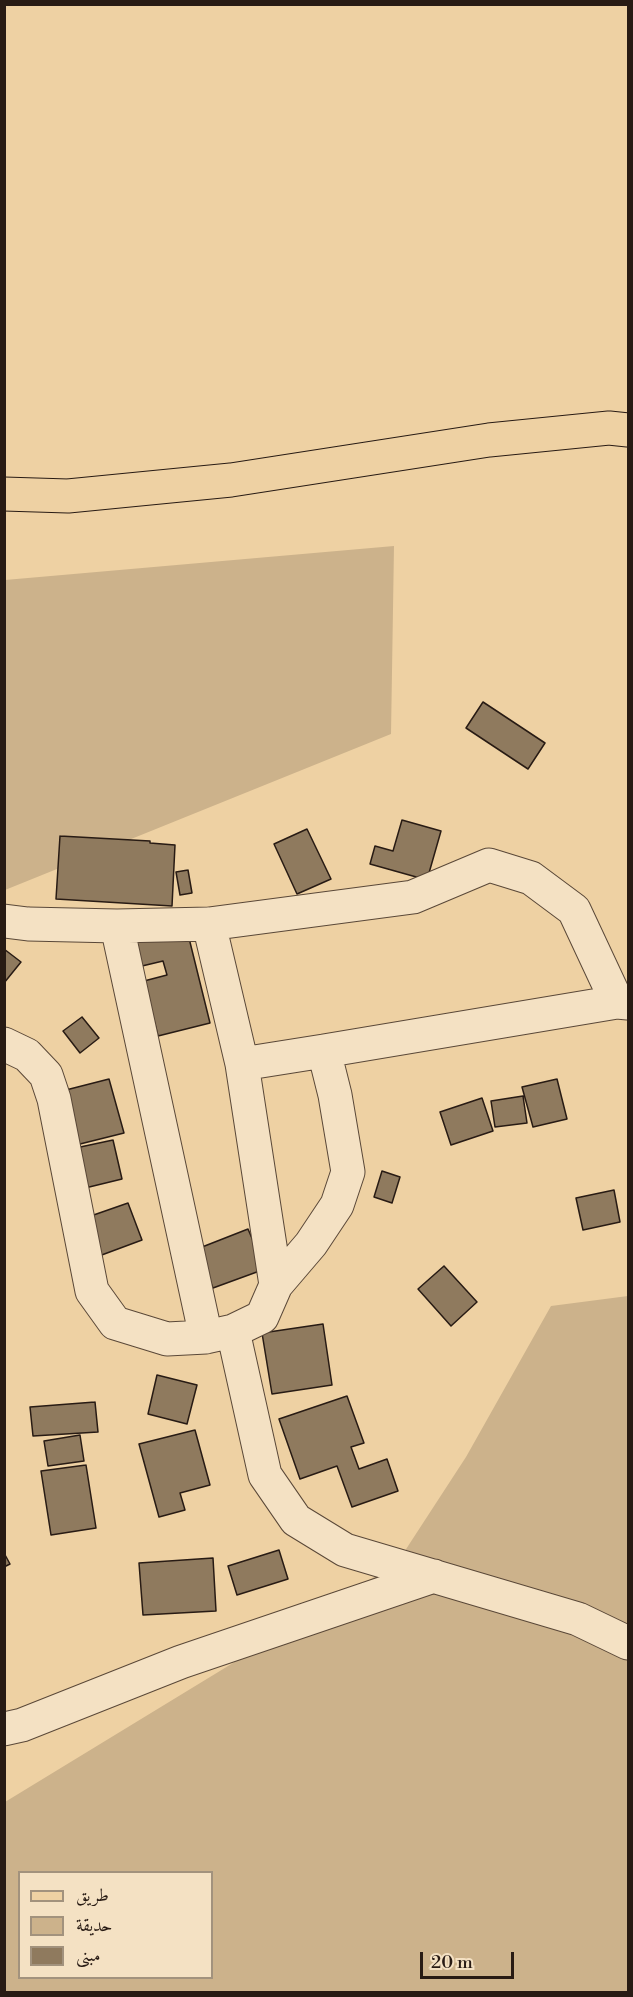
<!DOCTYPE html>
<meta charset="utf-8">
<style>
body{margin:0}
#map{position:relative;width:633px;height:1997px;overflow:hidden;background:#eed1a3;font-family:"Libre Bodoni",Amiri,serif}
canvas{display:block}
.frame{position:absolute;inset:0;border:6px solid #281b14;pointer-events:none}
.legend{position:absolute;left:18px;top:1871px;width:195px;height:108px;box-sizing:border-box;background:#f4e1c3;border:2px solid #a2927d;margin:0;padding:8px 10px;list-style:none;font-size:18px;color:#281b14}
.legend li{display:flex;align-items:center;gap:12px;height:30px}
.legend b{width:30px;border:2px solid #a2927d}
.scale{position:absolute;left:420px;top:1952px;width:94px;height:27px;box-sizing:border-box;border:3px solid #281b14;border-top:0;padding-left:8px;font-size:18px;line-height:21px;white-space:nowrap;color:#281b14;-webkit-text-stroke:4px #f4e1c3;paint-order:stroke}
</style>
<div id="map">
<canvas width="633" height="1997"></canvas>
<div class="frame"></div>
<ul class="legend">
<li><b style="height:8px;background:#eed1a3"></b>طريق</li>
<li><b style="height:16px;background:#ccb28b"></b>حديقة</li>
<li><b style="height:16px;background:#8f7a5e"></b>مبنى</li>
</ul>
<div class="scale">20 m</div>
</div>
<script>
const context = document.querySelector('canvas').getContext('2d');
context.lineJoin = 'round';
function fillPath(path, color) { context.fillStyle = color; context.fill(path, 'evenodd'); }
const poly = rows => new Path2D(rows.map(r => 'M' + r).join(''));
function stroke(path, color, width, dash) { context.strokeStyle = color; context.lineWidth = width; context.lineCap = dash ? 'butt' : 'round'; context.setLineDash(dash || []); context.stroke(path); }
const green = poly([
 [394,546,391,734,5,890,5,580],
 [628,1296,628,1992,5,1992,5,1802,397,1563,466,1457,551,1306],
 [20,1872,212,1872,212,1978,20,1978]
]);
const building = poly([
 [483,702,545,743,528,769,466,728,483,702],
 [402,820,441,831,427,880,370,864,375,846,393,851,402,820],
 [307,829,331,879,297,894,274,844,307,829],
 [60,836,150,841,150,843,175,845,172,906,56,899,60,836],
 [188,870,192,893,180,895,176,872,188,870],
 [187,930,210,1023,158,1036,144,981,167,975,163,961,142,966,135,942,187,930],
 [4,949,21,962,4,983,4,949],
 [82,1017,99,1038,80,1053,63,1031,82,1017],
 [109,1079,124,1133,76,1145,62,1091,109,1079],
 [557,1079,567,1119,533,1127,522,1087,557,1079],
 [523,1096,527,1123,495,1127,491,1101,523,1096],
 [482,1098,493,1131,451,1145,440,1112,482,1098],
 [113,1140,122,1179,81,1189,71,1149,113,1140],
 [382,1171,400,1177,392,1203,374,1197,382,1171],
 [614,1190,620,1222,583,1230,576,1198,614,1190],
 [128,1203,142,1240,99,1256,85,1218,128,1203],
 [248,1229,265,1269,213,1288,197,1249,248,1229],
 [444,1266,477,1302,451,1326,418,1289,444,1266],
 [323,1324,332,1385,272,1394,262,1333,323,1324],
 [157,1375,197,1385,187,1424,148,1414,157,1375],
 [347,1396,364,1443,351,1447,359,1469,387,1459,398,1491,352,1507,337,1466,300,1479,279,1419,347,1396],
 [95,1402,98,1432,33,1436,30,1407,95,1402],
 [195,1430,210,1485,180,1493,185,1510,159,1517,139,1444,195,1430],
 [80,1435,84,1461,48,1466,44,1441,80,1435],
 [86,1465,96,1528,51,1535,41,1471,86,1465],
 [279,1550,288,1579,237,1595,228,1566,279,1550],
 [4,1553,10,1564,4,1567,4,1553],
 [213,1558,216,1611,143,1615,139,1563,213,1558]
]);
const street = poly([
 [4,921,28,924,117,926,209,924,413,897,489,865,531,878,574,910,617,1002],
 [209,924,242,1064,276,1285],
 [117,926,206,1337],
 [4,1044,27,1055,46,1075,54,1099,92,1291,115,1323,167,1339,206,1337,233,1331,262,1317,276,1285,311,1244,337,1205,348,1172,335,1095,324,1051,617,1002,628,1003],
 [242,1064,324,1051],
 [233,1331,265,1475,296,1520,345,1550,578,1619,628,1643],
 [4,1729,22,1725,181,1662,434,1576]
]);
const primary = poly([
 [4,494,68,496,231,480,489,440,609,428,628,430]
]);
fillPath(green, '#ccb28b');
fillPath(building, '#8f7a5e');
stroke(building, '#281b14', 1.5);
stroke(street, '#5a4838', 35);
stroke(primary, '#281b14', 35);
stroke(street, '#f4e1c3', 33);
stroke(primary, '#eed1a3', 33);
</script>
